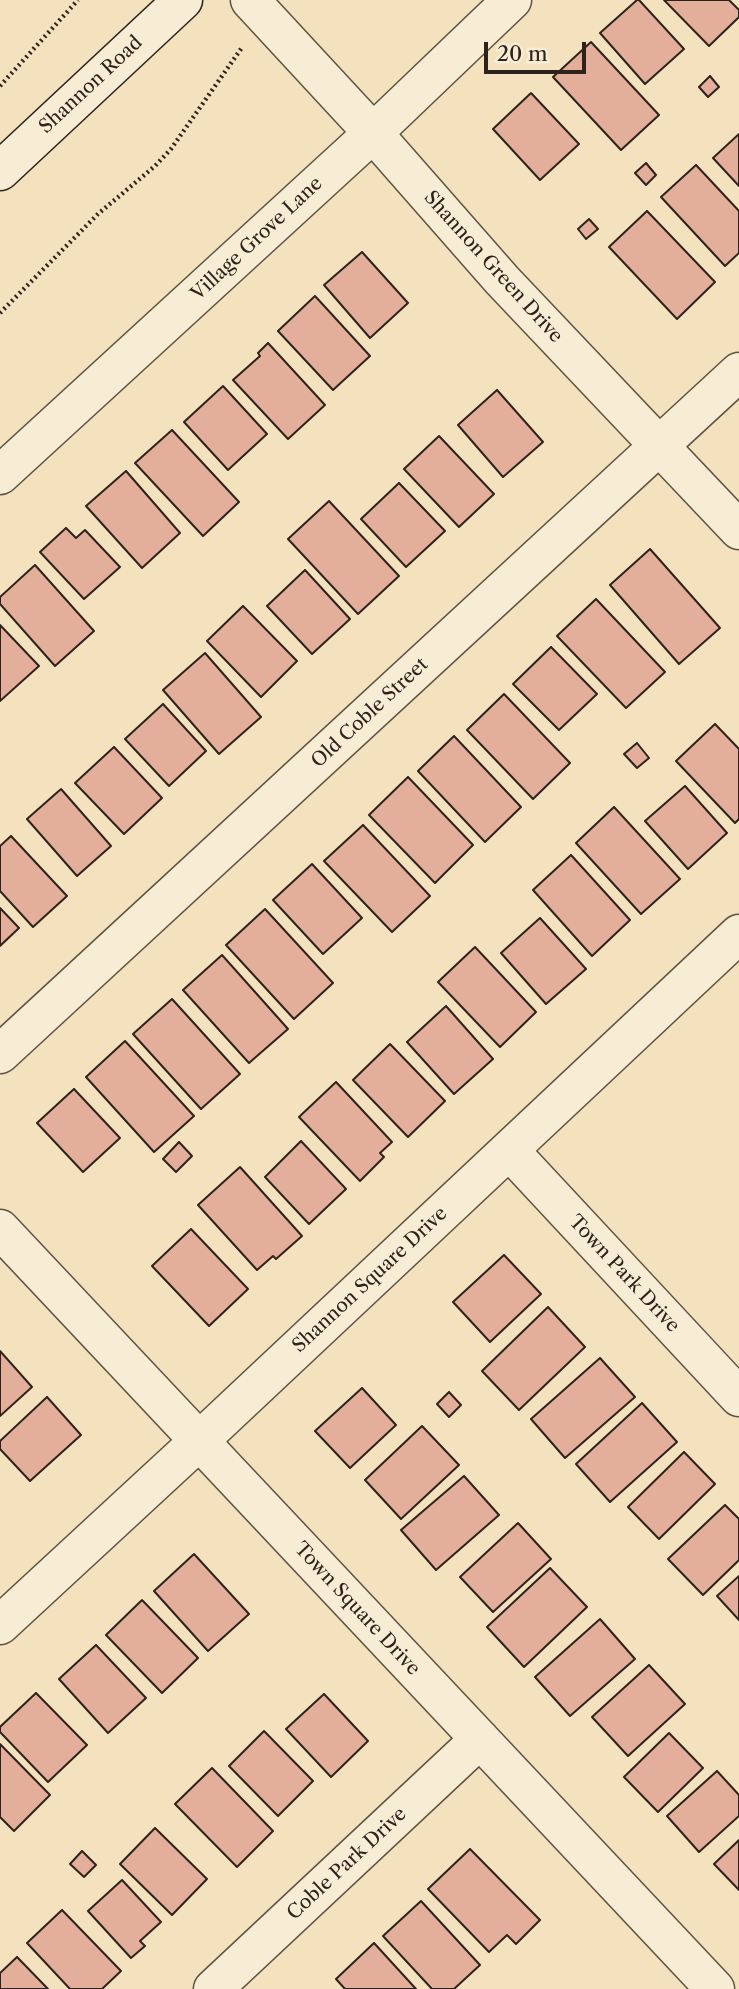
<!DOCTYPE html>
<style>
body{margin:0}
#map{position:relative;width:739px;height:1989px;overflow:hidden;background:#f3e2bd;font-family:"Libre Caslon Text",serif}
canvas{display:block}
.scale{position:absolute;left:484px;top:42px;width:102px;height:32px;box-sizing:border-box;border:4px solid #2e221d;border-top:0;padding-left:9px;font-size:21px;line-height:24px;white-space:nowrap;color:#2e221d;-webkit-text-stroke:5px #f7ecd4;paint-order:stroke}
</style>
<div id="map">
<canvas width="739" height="1989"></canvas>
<div class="scale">20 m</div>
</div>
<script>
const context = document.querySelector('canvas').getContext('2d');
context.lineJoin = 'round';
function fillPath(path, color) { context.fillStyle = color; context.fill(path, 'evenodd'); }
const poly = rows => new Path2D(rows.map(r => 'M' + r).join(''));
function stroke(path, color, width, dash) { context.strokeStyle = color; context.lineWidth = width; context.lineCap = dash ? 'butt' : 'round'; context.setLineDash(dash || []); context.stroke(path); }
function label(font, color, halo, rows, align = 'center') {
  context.font = font + ' "Libre Caslon Text",serif'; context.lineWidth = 5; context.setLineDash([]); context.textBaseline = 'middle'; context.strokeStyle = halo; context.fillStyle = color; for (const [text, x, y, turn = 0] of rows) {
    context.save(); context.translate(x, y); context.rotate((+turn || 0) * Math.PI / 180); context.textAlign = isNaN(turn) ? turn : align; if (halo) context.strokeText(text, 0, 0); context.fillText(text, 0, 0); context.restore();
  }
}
const building = poly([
 [637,0,639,0,684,49,645,84,600,33,637,0],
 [664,0,729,0,739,10,739,17,709,46,664,0],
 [591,42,659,115,621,150,553,77,591,42],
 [710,76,719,87,708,97,699,87,710,76],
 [531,93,579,144,540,180,493,129,531,93],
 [739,134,739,186,713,158,739,134],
 [646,163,656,175,646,185,635,173,646,163],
 [696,165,739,211,739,253,725,266,661,197,696,165],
 [647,211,715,282,677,319,609,247,647,211],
 [589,219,598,229,586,239,578,229,589,219],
 [362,252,408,303,370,338,324,285,362,252],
 [315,296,370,356,333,390,278,331,315,296],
 [268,343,325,405,288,439,233,380,260,356,258,353,268,343],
 [223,386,267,434,228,470,184,422,223,386],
 [497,390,543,442,503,477,458,425,497,390],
 [172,430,239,502,203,536,135,463,172,430],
 [439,436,494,494,459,527,404,469,439,436],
 [126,471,180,533,142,568,86,506,126,471],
 [399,483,445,531,406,567,361,519,399,483],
 [329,501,399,576,358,614,288,539,329,501],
 [66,528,76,538,85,530,120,567,84,599,40,552,66,528],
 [650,549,720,628,679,664,610,585,650,549],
 [35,565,94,631,55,666,0,604,0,597,35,565],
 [305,570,350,619,312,654,267,606,305,570],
 [596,599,665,672,626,708,557,636,596,599],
 [243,606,297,661,261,697,207,641,243,606],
 [0,625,39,666,0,701,0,625],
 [551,647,597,694,559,730,513,684,551,647],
 [205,653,261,717,219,754,163,690,205,653],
 [504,694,570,763,533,799,467,730,504,694],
 [163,704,206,751,169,786,125,739,163,704],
 [715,724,739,749,739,819,735,823,676,761,715,724],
 [454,736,521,807,485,842,418,771,454,736],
 [637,743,649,758,637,768,624,754,637,743],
 [114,747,162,798,124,834,75,783,114,747],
 [408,777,473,845,435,883,369,815,408,777],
 [685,786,727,833,688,869,645,821,685,786],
 [61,789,111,846,77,876,27,819,61,789],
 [614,807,680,879,641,914,576,843,614,807],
 [363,825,430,896,392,932,324,861,363,825],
 [11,836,67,896,33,927,0,891,0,846,11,836],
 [571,855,630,920,592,956,533,890,571,855],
 [312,864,362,918,323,954,273,900,312,864],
 [0,908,19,928,0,946,0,908],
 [265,909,333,983,294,1019,226,945,265,909],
 [540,918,586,969,546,1004,501,953,540,918],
 [475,947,536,1012,500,1047,438,982,475,947],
 [222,955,288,1029,249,1063,183,990,222,955],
 [172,999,240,1074,201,1109,133,1034,172,999],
 [446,1006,493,1059,454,1094,407,1042,446,1006],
 [125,1041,194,1116,154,1152,86,1077,125,1041],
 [390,1044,445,1101,408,1137,353,1080,390,1044],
 [336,1082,392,1142,380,1153,384,1157,360,1181,299,1117,336,1082],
 [74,1089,120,1138,83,1172,37,1123,74,1089],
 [301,1141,346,1189,309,1224,265,1177,301,1141],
 [179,1142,192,1156,176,1172,163,1159,179,1142],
 [240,1167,302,1236,276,1259,273,1256,257,1270,198,1205,240,1167],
 [191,1229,248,1289,209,1326,152,1266,191,1229],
 [504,1255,541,1294,490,1342,453,1302,504,1255],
 [548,1307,585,1347,519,1410,482,1371,548,1307],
 [0,1351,32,1387,0,1416,0,1351],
 [600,1358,635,1397,565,1458,531,1419,600,1358],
 [362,1388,396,1425,350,1468,315,1431,362,1388],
 [449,1392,461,1405,449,1417,437,1404,449,1392],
 [47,1397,81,1435,30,1481,0,1449,0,1441,47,1397],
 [642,1403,677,1442,610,1502,576,1464,642,1403],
 [422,1426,459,1465,401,1519,365,1480,422,1426],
 [684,1452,715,1484,659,1539,628,1507,684,1452],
 [464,1476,499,1515,436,1570,401,1530,464,1476],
 [725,1505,739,1519,739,1560,703,1595,668,1559,725,1505],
 [518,1523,551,1559,493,1612,460,1577,518,1523],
 [194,1554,249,1614,208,1651,154,1591,194,1554],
 [550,1568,587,1607,524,1667,487,1627,550,1568],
 [739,1576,739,1620,717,1596,739,1576],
 [142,1600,198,1658,162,1693,106,1635,142,1600],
 [600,1619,635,1659,570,1716,535,1677,600,1619],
 [96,1645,146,1698,108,1733,59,1679,96,1645],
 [649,1665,685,1704,628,1756,592,1717,649,1665],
 [36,1693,87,1745,48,1782,0,1732,0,1727,36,1693],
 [324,1694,368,1741,331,1777,286,1729,324,1694],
 [264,1731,313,1781,278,1816,229,1766,264,1731],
 [669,1733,703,1768,658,1812,624,1777,669,1733],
 [0,1744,50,1795,14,1831,0,1817,0,1744],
 [212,1768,273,1831,237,1867,175,1804,212,1768],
 [717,1771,739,1795,739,1816,699,1852,667,1816,717,1771],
 [155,1828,207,1879,172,1915,120,1864,155,1828],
 [739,1840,739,1890,714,1864,739,1840],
 [470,1849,540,1920,516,1944,507,1935,489,1952,428,1889,470,1849],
 [82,1851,96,1865,84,1877,70,1864,82,1851],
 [122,1880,161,1922,140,1941,145,1946,131,1958,88,1911,122,1880],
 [421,1901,480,1965,454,1989,432,1989,383,1936,421,1901],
 [62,1910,121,1971,102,1989,70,1989,27,1943,62,1910],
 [374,1943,416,1989,345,1989,336,1979,374,1943],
 [17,1957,48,1989,0,1989,0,1973,17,1957]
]);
const path = poly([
 [0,86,78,0],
 [0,313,98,214,155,166,171,149,243,46]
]);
const street = poly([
 [250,0,373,133,502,280,739,530],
 [0,475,373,133,512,0],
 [0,1054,739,372],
 [509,1150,739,1397],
 [0,1229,715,1989],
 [0,1625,199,1441,739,934],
 [213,1989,480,1739]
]);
const secondary = poly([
 [0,171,183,0]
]);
const streetNames = [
 ["Shannon Road",91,85,-43],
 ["Village Grove Lane",257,239,-43],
 ["Shannon Green Drive",493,267,48],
 ["Old Coble Street",370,713,-43],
 ["Town Park Drive",624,1274,47],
 ["Shannon Square Drive",370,1280,-43],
 ["Town Square Drive",357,1609,47],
 ["Coble Park Drive",347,1864,-43]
];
fillPath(building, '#e4af9a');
stroke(building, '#2e221d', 2);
stroke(street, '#5f5245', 41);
stroke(secondary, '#2e221d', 41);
stroke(path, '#2e221d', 4.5, [2, 3.5]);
stroke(street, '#f7ecd4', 38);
stroke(secondary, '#f7ecd4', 38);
label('19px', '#2e221d', '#f7ecd4', streetNames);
</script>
